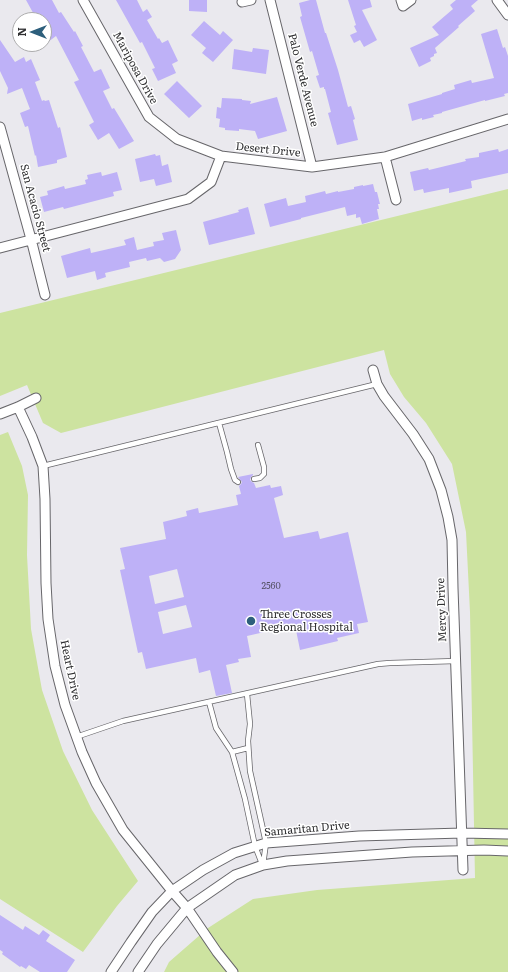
<!DOCTYPE html>
<style>
body{margin:0}
#map{position:relative;width:508px;height:972px;overflow:hidden;background:#eae9ee;font-family:Literata,serif}
canvas{display:block}
.north{position:absolute;left:12px;top:12px;width:40px;height:40px;box-sizing:border-box;background:#fff;border:1px solid #acacad;border-radius:50%;rotate:270deg;font-size:11px;font-weight:700;line-height:16px;text-align:center;color:#303032}
.north::after{content:'';display:block;margin:auto;width:14px;height:18px;background:#2d5f7c;clip-path:polygon(50% 0,100% 100%,50% 72%,0 100%)}
</style>
<div id="map">
<canvas width="508" height="972"></canvas>
<div class="north">N</div>
</div>
<script>
const context = document.querySelector('canvas').getContext('2d');
context.lineJoin = 'round';
function fillPath(path, color) { context.fillStyle = color; context.fill(path, 'evenodd'); }
const poly = rows => new Path2D(rows.map(r => 'M' + r).join(''));
function stroke(path, color, width, dash) { context.strokeStyle = color; context.lineWidth = width; context.lineCap = dash ? 'butt' : 'round'; context.setLineDash(dash || []); context.stroke(path); }
function label(font, color, halo, rows, align = 'center') {
  context.font = font + ' Literata,serif'; context.lineWidth = 3; context.setLineDash([]); context.textBaseline = 'middle'; context.strokeStyle = halo; context.fillStyle = color; for (const [text, x, y, turn = 0] of rows) {
    context.save(); context.translate(x, y); context.rotate((+turn || 0) * Math.PI / 180); context.textAlign = isNaN(turn) ? turn : align; if (halo) context.strokeText(text, 0, 0); context.fillText(text, 0, 0); context.restore();
  }
}
const green = poly([
 [508,189,508,972,164,972,169,962,208,928,253,899,317,890,475,878,470,612,466,532,452,464,426,423,404,397,390,374,384,350,61,433,43,423,27,385,0,396,0,313],
 [8,432,22,466,28,495,27,555,31,629,42,690,63,751,92,810,138,881,117,906,83,952,0,899,0,435]
]);
const building = poly([
 [26,0,52,0,59,13,61,12,74,32,75,31,83,46,81,47,94,72,101,69,110,88,103,91,112,109,114,108,134,141,119,149,109,133,98,140,89,125,94,122,74,82,79,80,56,36,44,45,44,20,37,20],
 [116,0,137,0,143,12,147,9,152,17,147,20,158,39,159,38,162,43,168,40,178,61,172,64,176,73,158,81,152,69,155,68,142,42,140,43],
 [189,0,207,0,207,12,189,11],
 [310,0,316,0,325,33,326,33,338,70,348,107,351,106,355,119,353,120,358,140,337,145,328,113,331,112,325,89,324,89,324,87,320,88,316,76,319,75,312,51,310,52,300,17,302,16,299,3],
 [348,0,370,0,372,7,362,10,377,40,364,47,360,40,354,43,350,35,357,32,354,26,356,25],
 [456,0,478,0,471,6,475,11,458,26,459,27,435,48,437,53,434,54,434,56,430,58,431,61,419,67,410,48,439,35,432,27,453,9,450,5],
 [204,21,220,35,223,31,233,40,213,62,202,53,206,48,191,35],
 [497,29,503,48,505,47,508,56,508,93,504,94,505,96,485,101,485,100,442,112,442,113,433,115,434,117,422,120,422,118,412,121,408,104,442,94,442,93,455,89,454,85,471,80,472,83,494,78,481,34],
 [0,40,15,62,24,57,26,62,31,59,40,80,35,82,42,101,44,100,45,101,49,100,58,128,60,127,67,157,57,160,57,163,38,167,36,155,35,156,28,126,25,127,20,113,30,109,22,88,7,94,8,88,0,71],
 [253,48,269,50,266,74,232,69,234,49,252,52],
 [177,81,202,106,189,118,164,94],
 [277,97,287,131,258,139,255,131,239,129,239,131,225,130,225,128,219,127,220,119,216,118,217,107,221,108,222,98,242,99,242,100,251,101,250,104],
 [498,149,499,152,508,149,508,173,471,181,472,188,449,193,449,188,424,193,423,189,414,191,410,172,428,168,429,170,466,161,465,159,479,157,479,153],
 [155,154,156,156,160,155,162,166,168,164,172,182,156,186,154,179,140,182,135,159],
 [101,172,102,176,117,172,122,190,113,192,114,196,64,209,63,207,44,212,40,197,48,195,47,191,64,186,65,189,86,184,85,180,88,179,87,175],
 [373,184,375,192,377,192,380,204,378,204,379,209,377,209,379,219,362,224,360,217,356,218,356,214,347,216,345,207,301,218,301,219,270,227,264,204,286,198,288,206,306,202,305,196,325,191,326,194,338,191,338,192,354,189,354,187,363,185,363,186],
 [248,207,255,234,209,245,203,222,239,212,238,210],
 [176,230,181,250,175,259,164,262,160,258,147,261,146,258,129,262,130,267,105,273,106,277,97,280,95,271,67,278,61,256,90,248,91,253,126,245,124,240,134,237,137,250,154,246,153,242,164,240,162,233],
 [253,474,253,475,251,477,250,480,252,482,254,483,256,488,270,485,271,488,281,486,283,495,274,498,284,538,318,531,320,539,348,532,368,622,357,624,359,633,337,638,338,641,300,650,295,625,247,636,251,657,238,659,239,662,226,665,232,693,216,696,210,670,199,673,196,658,146,669,142,652,138,653,120,570,125,569,120,548,166,539,163,522,187,516,186,511,198,508,199,513,238,505,236,495,241,494,239,486,241,484,242,482,238,477],
 [177,569,184,597,155,604,149,576],
 [186,605,192,627,163,634,158,612],
 [0,915,23,930,25,926,39,935,43,930,50,935,46,941,75,960,67,972,40,972,29,965,26,969,21,966,20,967,2,954,3,952,0,950]
]);
const lane = poly([
 [219,423,227,452,231,469,235,480,238,482],
 [43,466,377,384],
 [254,479,260,478,264,474,264,467,258,445],
 [247,694,250,724,248,741,250,771,266,843,263,865],
 [209,702,216,728,232,752,245,799,255,846,262,864],
 [76,737,123,721,378,664,390,663,456,661],
 [232,752,248,748]
]);
const street = poly([
 [83,0,149,117,177,139,221,156],
 [270,0,312,167],
 [401,0,403,6,411,0],
 [497,0,508,15],
 [242,2,251,0],
 [0,127,31,239,45,295],
 [385,157,396,200],
 [0,248,188,199,211,182,221,156,312,167,385,157,508,119],
 [373,370,377,384,384,396,413,434,429,459,441,490,448,517,452,540,453,588,463,870],
 [18,407,32,437,43,466,45,499,46,583,48,619,55,666,65,705,82,752,96,783,123,830,172,891,187,908,217,952,233,972],
 [0,414,18,407,36,398],
 [111,972,131,942,152,912,172,891,203,870,234,853,266,843,359,836,462,833,508,834],
 [138,972,157,944,187,908,235,875,263,865,287,861,412,852,484,850,508,851]
]);
const markers = [
 [251,621,5,"#2d5f7c"]
];
const numberNames = [
 ["2560",271,586]
];
const streetNames = [
 ["Mariposa Drive",135,68,61],
 ["Palo Verde Avenue",303,80,76],
 ["Desert Drive",268,150,6],
 ["San Acacio Street",35,208,75],
 ["Mercy Drive",442,610,-92],
 ["Heart Drive",70,670,78],
 ["Samaritan Drive",307,829,-5]
];
const poiNames = [
 ["Three Crosses",260,615],
 ["Regional Hospital",260,628]
];
fillPath(green, '#cde3a0');
fillPath(building, '#beb1f7');
stroke(lane, '#67666a', 6);
stroke(street, '#67666a', 11);
stroke(lane, '#fff', 4.5);
stroke(street, '#fff', 9);
for (const [x, y, r, color] of markers) { const dot = new Path2D(); dot.arc(x, y, r, 0, 2 * Math.PI); context.fillStyle = color; context.fill(dot); stroke(dot, '#fff', 1.5); }
label('9px', '#545063', null, numberNames);
label('11px', '#303032', '#fff', streetNames);
label('11px', '#303032', '#fff', poiNames, 'left');
</script>
